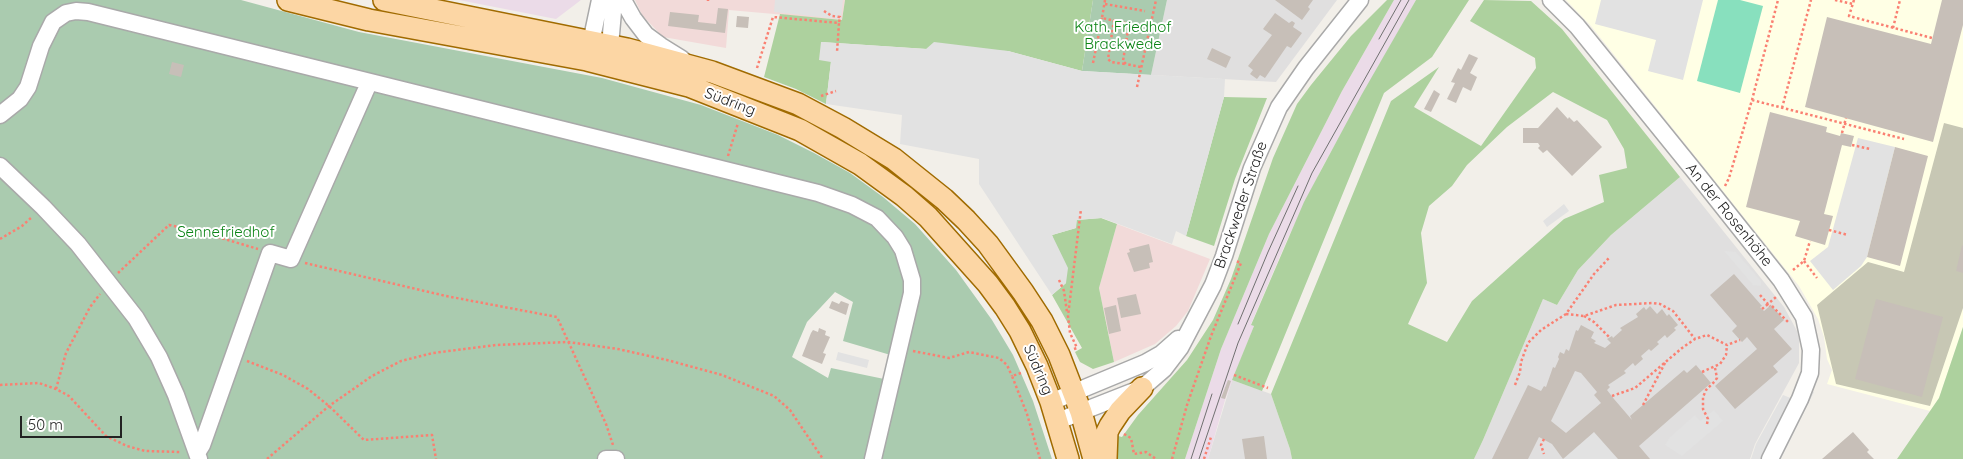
<!DOCTYPE html>
<meta charset="utf-8">
<style>
body{margin:0}
#map{position:relative;width:1963px;height:459px;overflow:hidden;background:#f2efe9;font-family:Quicksand,sans-serif}
canvas{display:block}
.scale{position:absolute;left:20px;top:416px;width:102px;height:22px;box-sizing:border-box;border:2px solid #222;border-top:0;padding-left:6px;font-size:15px;line-height:18px;white-space:nowrap;color:#222;-webkit-text-stroke:4px #fff;paint-order:stroke}
</style>
<div id="map">
<canvas width="1963" height="459"></canvas>
<div class="scale">50 m</div>
</div>
<script>
const context = document.querySelector('canvas').getContext('2d');
context.lineJoin = 'round';
function fillPath(path, color) { context.fillStyle = color; context.fill(path, 'evenodd'); }
const poly = rows => new Path2D(rows.map(r => 'M' + r).join(''));
function stroke(path, color, width, dash) { context.strokeStyle = color; context.lineWidth = width; context.lineCap = dash ? 'butt' : 'round'; context.setLineDash(dash || []); context.stroke(path); }
function label(font, color, halo, rows, align = 'center') {
  context.font = font + ' Quicksand,sans-serif'; context.lineWidth = 4; context.setLineDash([]); context.textBaseline = 'middle'; context.strokeStyle = halo; context.fillStyle = color; for (const [text, x, y, turn = 0] of rows) {
    context.save(); context.translate(x, y); context.rotate((+turn || 0) * Math.PI / 180); context.textAlign = isNaN(turn) ? turn : align; if (halo) context.strokeText(text, 0, 0); context.fillText(text, 0, 0); context.restore();
  }
}
const residential = poly([
 [1167,0,1337,0,1276,82,1151,75],
 [1680,177,1784,307,1797,331,1799,339,1799,363,1755,444,1750,459,1474,459,1483,440,1543,299,1557,305,1578,270,1611,235],
 [1232,380,1271,394,1290,449,1292,459,1208,459]
]);
const commercial = poly([
 [635,0,845,0,842,20,729,10,726,48,663,37,642,15],
 [1117,224,1210,259,1188,311,1176,326,1155,344,1114,362,1099,288]
]);
const industrial = poly([
 [459,0,581,0,556,19],
 [1394,0,1416,0,1323,166,1287,240,1251,324,1254,326,1225,400,1208,459,1185,459,1221,349,1269,234,1342,91]
]);
const education = poly([
 [1566,0,1963,0,1963,327,1939,398,1930,411,1827,384,1832,370,1827,359,1824,337,1818,319,1799,286,1591,26]
]);
const construction = poly([
 [1944,123,1963,128,1963,308,1930,406,1836,384,1817,305,1868,262,1904,272]
]);
const forest = poly([
 [845,0,1093,0,1082,71,1008,51,927,49,821,42,831,61,826,104,796,89,764,77,780,14,842,20],
 [1387,0,1394,0,1342,91,1269,234,1221,349,1185,459,1116,459,1116,439,1118,436,1122,437,1138,415,1187,360,1213,320,1231,279,1273,158,1297,104,1311,85,1351,36],
 [1416,0,1469,0,1432,57,1384,93,1262,391,1232,380,1254,326,1251,325,1304,202,1362,94],
 [1484,0,1531,1,1562,29,1680,177,1611,235,1578,270,1557,305,1543,299,1483,440,1474,459,1292,459,1290,449,1271,394,1391,101,1439,67,1414,107,1481,146,1536,68,1535,58,1470,21],
 [1553,92,1607,120,1624,149,1627,168,1599,175,1604,202,1564,219,1521,257,1472,301,1447,342,1408,324,1427,283,1421,233,1429,206,1452,186,1467,165,1507,127],
 [1224,97,1267,98,1235,179,1214,246,1186,236],
 [1101,218,1117,224,1099,288,1114,362,1093,369,1080,362,1075,352,1082,348,1052,295,1066,283,1052,235,1076,228,1076,220],
 [1963,327,1963,459,1897,459,1939,398]
]);
const cemetery = poly([
 [0,0,241,0,359,32,602,78,701,105,778,135,814,153,850,173,883,197,915,224,956,270,992,320,1013,355,1033,401,1052,459,0,459],
 [835,292,853,302,843,341,894,356,889,380,831,368,828,378,792,357,807,322],
 [1093,0,1167,0,1151,75,1082,71]
]);
const pitch = poly([
 [1718,0,1740,0,1763,6,1740,93,1697,81]
]);
const parking = poly([
 [775,0,843,0,841,19,774,12],
 [1601,0,1703,0,1683,80,1648,71,1656,40,1595,24],
 [821,42,926,49,934,42,1008,51,1082,71,1225,79,1224,97,1186,236,1176,231,1172,244,1102,218,1077,220,1076,228,1052,235,1068,268,1066,283,1052,295,979,184,979,159,900,144,902,115,826,104,831,62,819,60],
 [1858,138,1895,147,1867,257,1861,266,1833,290,1810,261,1828,247],
 [1564,204,1569,211,1547,227,1543,221],
 [1724,251,1736,252,1761,281,1761,286,1753,285],
 [838,352,869,360,867,368,836,360],
 [1811,390,1814,392,1781,459,1776,459],
 [1783,395,1793,399,1764,459,1751,459,1756,444],
 [1714,410,1723,421,1682,456,1665,445,1670,437,1695,415,1700,421],
 [1594,432,1618,459,1563,459]
]);
const building = poly([
 [1275,0,1313,0,1308,7,1310,9,1302,20],
 [1942,0,1963,0,1963,25,1933,142,1805,107,1827,17,1931,44],
 [718,8,728,9,725,33,668,26,670,12,699,15,698,22,716,24],
 [1275,13,1289,23,1292,21,1295,23,1293,27,1302,33,1291,48,1287,46,1265,78,1260,75,1257,79,1250,74,1253,70,1248,66,1272,35,1263,29],
 [737,16,749,17,748,28,736,27],
 [1212,48,1231,57,1226,68,1207,59],
 [1469,54,1478,58,1470,73,1477,77,1471,91,1463,87,1456,103,1447,99,1455,83,1451,82,1458,68,1461,70],
 [172,62,184,65,181,77,169,74],
 [1434,90,1440,94,1431,112,1424,109],
 [1557,107,1568,119,1569,117,1574,122,1577,120,1602,147,1572,176,1547,150,1543,153,1538,148,1540,146,1538,143,1523,143,1523,128,1538,128],
 [1770,112,1827,127,1826,132,1840,136,1841,133,1854,136,1851,147,1842,145,1824,214,1833,216,1825,245,1795,236,1800,221,1746,207],
 [1895,147,1928,156,1900,266,1867,257],
 [1149,244,1153,262,1149,263,1150,268,1134,272,1127,253,1130,252,1129,249],
 [1962,245,1963,246,1963,273,1956,271],
 [1734,274,1762,306,1760,307,1764,311,1771,305,1784,320,1774,329,1792,349,1773,366,1778,372,1735,409,1715,386,1757,349,1747,337,1742,342,1740,340,1732,331,1737,326,1710,295],
 [1136,294,1141,314,1121,318,1117,298],
 [1876,299,1943,317,1922,397,1855,379],
 [832,301,839,304,841,301,849,304,846,315,829,308],
 [1116,305,1121,331,1109,334,1104,308],
 [1650,306,1657,314,1662,309,1667,316,1669,314,1678,325,1674,328,1676,330,1667,338,1665,335,1657,342,1659,344,1651,351,1649,349,1641,356,1643,359,1635,366,1633,363,1624,371,1626,373,1608,385,1610,387,1607,390,1614,399,1632,420,1630,416,1684,370,1687,373,1696,365,1711,383,1639,446,1650,459,1618,459,1594,432,1563,459,1552,444,1539,437,1528,459,1492,459,1528,385,1541,391,1544,386,1546,387,1553,367,1555,368,1559,359,1558,357,1560,352,1564,354,1566,349,1569,351,1576,330,1578,331,1581,325,1594,332,1591,338,1596,341,1594,343,1605,348,1611,343,1607,339,1612,336,1613,338,1622,330,1620,328,1638,317,1636,314,1644,307,1646,310],
 [1575,371,1581,373,1597,392,1594,395,1601,403,1566,433,1551,421],
 [819,328,826,331,825,335,830,337,823,353,826,354,822,364,802,356,811,333,813,330,818,332],
 [1228,380,1231,381,1225,399,1221,398],
 [1853,432,1869,450,1867,452,1874,459,1822,459],
 [1264,436,1267,459,1245,459,1242,439]
]);
const path = poly([
 [1105,0,1102,18,1129,24,1123,61,1126,64,1141,67],
 [1835,0,1853,4],
 [1854,0,1849,16,1932,38],
 [708,1,708,0],
 [1105,4,1145,11],
 [824,11,832,16,840,17,839,23],
 [1114,20,1108,59,1111,62,1125,64],
 [1893,28,1900,0],
 [1093,63,1102,18],
 [757,68,773,17,839,23,837,52],
 [1137,87,1156,0],
 [821,96,836,91],
 [1752,100,1904,139],
 [1782,108,1811,0],
 [1852,145,1870,149],
 [728,156,738,123],
 [1725,186,1729,178,1752,100,1778,0],
 [1829,230,1848,235],
 [0,239,22,226,32,217],
 [1804,261,1817,278],
 [305,263,446,296,557,317,606,424,613,445],
 [1793,270,1804,261,1810,241],
 [118,273,169,225,201,232,258,249],
 [1059,280,1064,291,1067,312],
 [1760,295,1768,304,1776,297],
 [1772,306,1788,322],
 [1762,309,1768,304,1770,306],
 [1566,314,1584,316,1616,305,1653,303,1660,304,1673,311,1695,339],
 [1584,316,1594,322,1610,338],
 [1074,349,1077,348,1070,333,1068,316,1081,209],
 [913,351,949,358,969,352,999,358,1007,365,1012,376],
 [247,361,283,375,308,389,329,406,364,440,432,435,436,459],
 [1702,372,1720,364,1726,355,1727,345],
 [1021,373,1012,376,1027,414,1040,459],
 [1234,375,1268,388],
 [0,385,39,383,56,389,69,396,106,436,127,446,145,451,180,452],
 [1515,385,1520,372,1521,362,1528,343,1541,330,1566,314,1594,274,1609,258],
 [56,389,66,353,90,307,100,294],
 [1612,396,1635,388,1682,348,1695,339,1707,335,1727,345,1740,340],
 [1643,405,1666,361],
 [1707,424,1708,419,1703,409,1703,397,1706,390,1715,381,1717,378,1715,368],
 [1124,434,1131,438,1134,454,1146,452,1156,459],
 [1544,439,1541,445,1544,454],
 [267,459,329,406,372,376,401,361,433,353,496,345,568,342,618,349,667,360,722,375,774,396,790,410,823,459],
 [1172,459,1187,405,1211,336,1241,263,1236,261],
 [1204,459,1211,437]
]);
const minor = poly([
 [623,0,633,18,646,35,661,46,682,59],
 [1551,0,1577,26,1700,178,1781,280,1804,317,1811,350,1810,373,1800,399,1770,459],
 [589,52,600,0],
 [609,57,614,0],
 [0,115,20,99,28,87,41,46,53,22,66,13,76,11,88,12,818,193,852,205,877,218,895,237,903,250,912,280,912,293,873,459],
 [0,166,43,207,78,244,136,318,159,357,176,395,199,459],
 [1051,402,1145,363,1161,354,1178,339],
 [1058,421,1142,388,1164,369,1180,348,1213,285,1224,256,1252,168,1279,107,1306,68,1360,0],
 [197,453,202,445,270,253,291,259,369,83],
 [606,459,616,459]
]);
const major = poly([
 [288,0,369,20,587,60,689,86,800,130,860,164,904,196,928,217,988,284,1005,307,1020,331,1037,366,1051,402,1068,459],
 [384,0,627,49,712,72,798,104,843,128,894,159,944,199,966,220,988,244,1023,292,1042,321,1059,355,1081,412,1094,459],
 [1106,459,1107,432,1110,426,1120,411,1142,388]
]);
const tram = poly([
 [1379,39,1401,0],
 [1238,324,1268,252,1298,186],
 [1191,459,1212,394],
 [1199,459,1238,343,1312,173,1409,0]
]);
const pathBridge = poly([
 [1842,133,1846,118]
]);
const parkNames = [
 ["Kath. Friedhof",1123,27],
 ["Brackwede",1123,44],
 ["Sennefriedhof",226,232]
];
const streetNames = [
 ["Südring",730,102,21],
 ["Brackweder Straße",1241,205,-71],
 ["An der Rosenhöhe",1729,215,51],
 ["Südring",1038,370,67]
];
fillPath(residential, '#e0dfdf');
fillPath(commercial, '#f2dad9');
fillPath(industrial, '#ebdbe8');
fillPath(education, '#ffffe5');
fillPath(construction, '#c7c7b4');
fillPath(forest, '#add19e');
fillPath(cemetery, '#aacbaf');
fillPath(pitch, '#88e0be');
fillPath(parking, '#e2e2e2');
fillPath(building, '#c7bfb8');
stroke(minor, '#a9a9a9', 19);
stroke(major, '#a06b00', 24);
stroke(path, '#fa8072', 2.5, [2.5, 2.5]);
stroke(minor, '#fff', 16);
stroke(major, '#fcd6a4', 21);
stroke(tram, '#707070', 1);
stroke(pathBridge, '#fa8072', 2.5, [2.5, 2.5]);
label('15px', '#0c8416', '#fff', parkNames);
label('15px', '#222', '#fff', streetNames);
</script>
